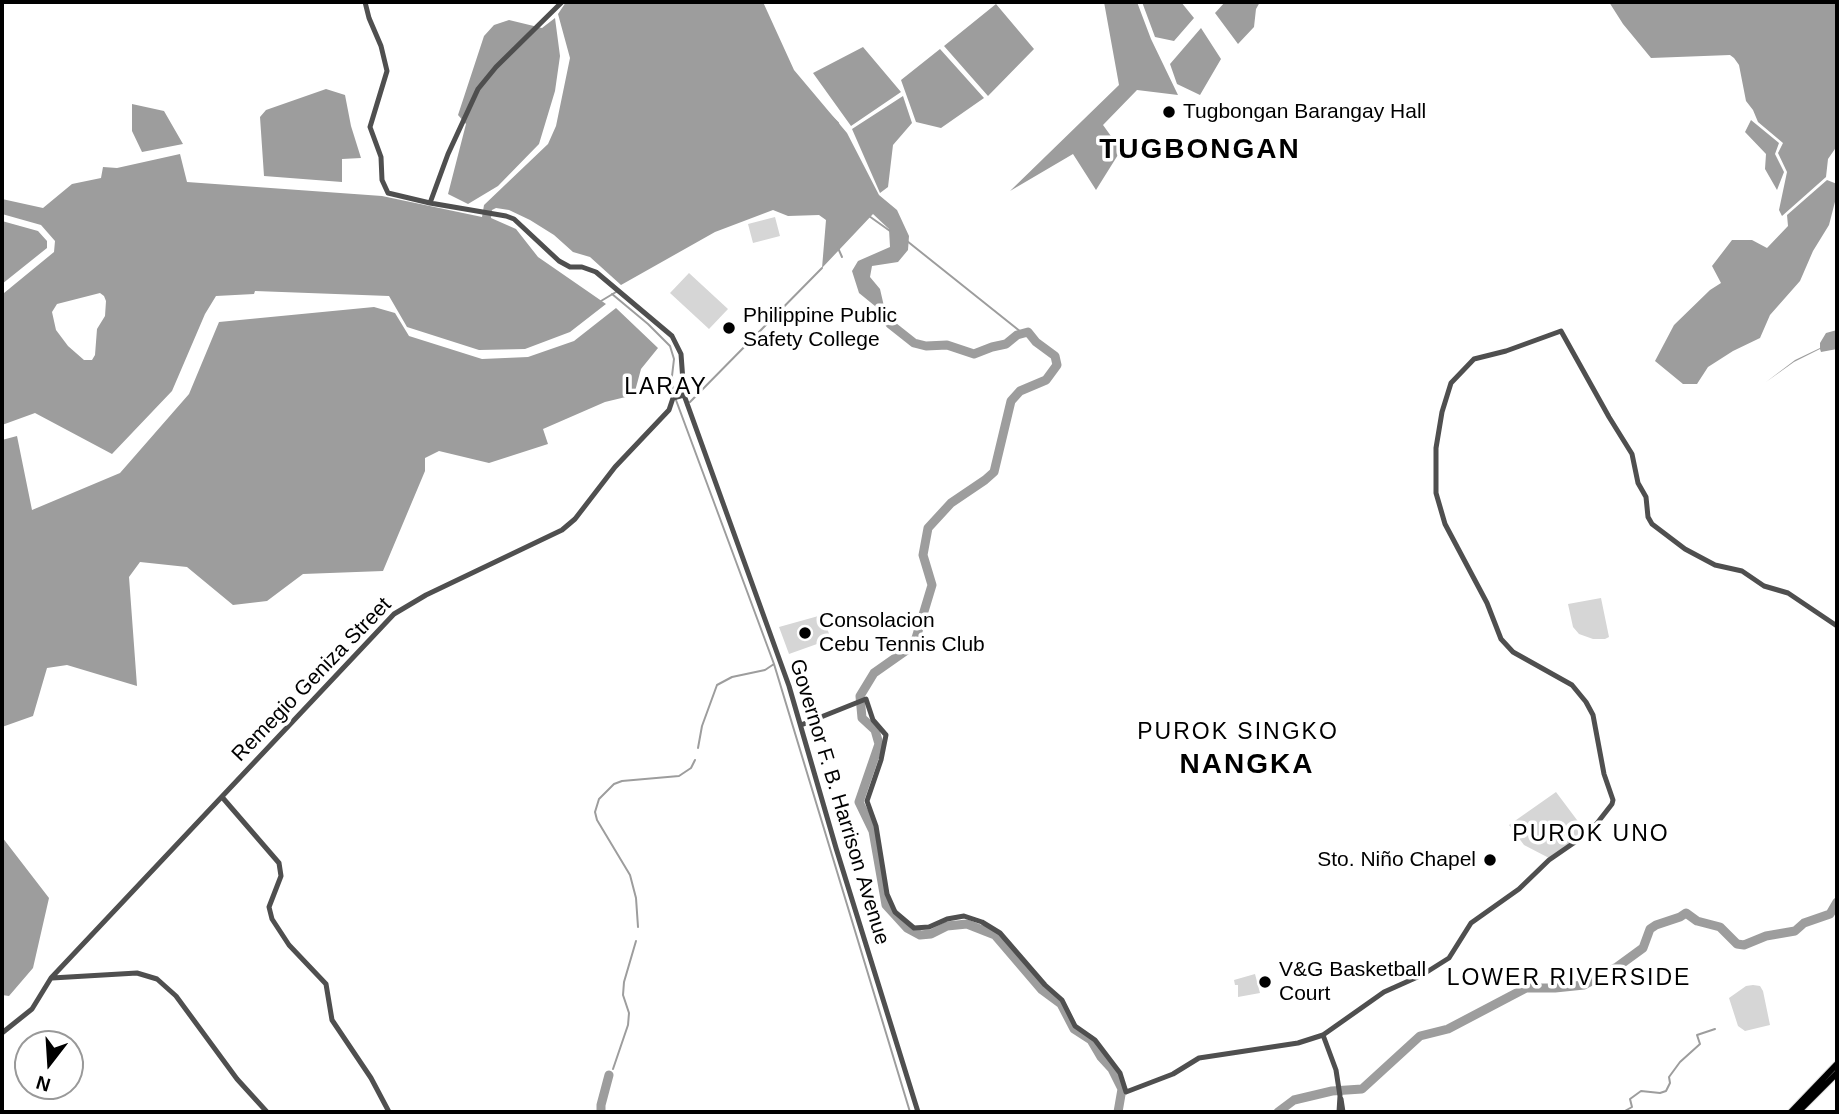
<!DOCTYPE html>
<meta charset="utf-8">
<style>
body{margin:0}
#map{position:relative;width:1839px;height:1114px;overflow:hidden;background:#fff;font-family:Arial,sans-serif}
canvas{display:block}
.frame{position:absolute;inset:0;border:4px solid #000;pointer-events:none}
.north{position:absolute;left:14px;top:1030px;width:70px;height:70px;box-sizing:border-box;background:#fff;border:2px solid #999;border-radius:50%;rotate:197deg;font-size:19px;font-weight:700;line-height:28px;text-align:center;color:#000}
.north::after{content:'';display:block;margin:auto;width:24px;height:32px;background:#000;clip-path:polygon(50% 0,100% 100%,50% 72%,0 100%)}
</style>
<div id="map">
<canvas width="1839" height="1114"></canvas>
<div class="frame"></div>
<div class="north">N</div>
</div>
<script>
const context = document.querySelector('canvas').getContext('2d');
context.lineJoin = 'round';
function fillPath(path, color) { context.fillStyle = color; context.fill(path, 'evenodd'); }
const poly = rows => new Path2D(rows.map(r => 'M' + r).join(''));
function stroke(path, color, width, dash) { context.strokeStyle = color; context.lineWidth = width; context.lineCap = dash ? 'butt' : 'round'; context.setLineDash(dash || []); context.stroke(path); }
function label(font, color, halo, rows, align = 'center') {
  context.font = font + ' Arial,sans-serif'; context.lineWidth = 7; context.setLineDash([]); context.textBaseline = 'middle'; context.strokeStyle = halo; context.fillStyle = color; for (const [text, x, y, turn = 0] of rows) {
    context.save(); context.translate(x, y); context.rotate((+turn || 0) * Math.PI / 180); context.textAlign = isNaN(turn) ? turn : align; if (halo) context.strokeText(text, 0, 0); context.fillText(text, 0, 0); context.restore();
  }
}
const green = poly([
 [775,217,780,236,753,243,748,224],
 [689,273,728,309,709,329,670,293],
 [1601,598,1609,637,1605,639,1593,639,1579,634,1573,627,1568,604],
 [822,615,831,639,789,654,779,627],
 [1556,792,1586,832,1549,858,1524,845,1509,825],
 [1255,974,1260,993,1238,997,1238,985,1235,985,1234,980],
 [1753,985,1760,986,1763,991,1770,1025,1745,1031,1738,1026,1729,998,1746,986]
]);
const water = poly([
 [566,2,763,2,794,70,847,133,879,195,897,210,909,236,908,250,898,262,872,266,870,277,880,289,886,315,859,293,852,271,858,261,890,247,889,229,873,214,822,268,826,220,819,215,788,216,773,210,715,232,621,285,590,257,573,252,554,235,530,220,509,210,496,208,492,210,491,218,516,229,538,257,606,304,570,332,525,349,479,350,407,327,389,296,255,291,254,294,216,296,205,314,172,391,112,454,35,413,2,425,4,293,54,252,55,241,41,225,2,214,2,199,43,208,72,184,101,178,103,167,117,168,180,154,187,182,382,196,482,217,484,205,548,144,556,126,570,58,558,14],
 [100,293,104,296,106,301,105,316,97,329,95,355,92,360,84,360,68,346,56,330,52,312,57,304],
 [1104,2,1137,2,1151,39,1178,95,1137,90,1103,125,1121,150,1096,190,1073,154,1010,191,1119,85],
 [1142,2,1181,2,1194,18,1174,41,1155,37],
 [1225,2,1260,2,1256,9,1254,27,1238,44,1215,13],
 [1609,2,1837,2,1837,146,1828,159,1826,177,1782,216,1779,210,1787,172,1778,153,1783,143,1758,122,1753,110,1746,101,1739,65,1734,58,1730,55,1651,58,1623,24],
 [996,4,1034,49,988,96,944,46],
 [555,18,560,56,555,91,539,144,498,186,468,204,448,194,466,124,458,115,484,36,494,25,509,20,542,28],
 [1201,28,1221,59,1200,95,1177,84,1170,64],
 [863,47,901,92,851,126,813,73],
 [940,49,984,98,941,128,916,122,901,80],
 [326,89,345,95,351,126,361,158,342,159,342,182,264,176,260,117,266,110],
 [903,96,912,123,893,145,888,187,880,193,852,129],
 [132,104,164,111,183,144,142,152,132,131],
 [1751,120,1779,143,1775,154,1784,172,1777,190,1765,169,1766,154,1745,132],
 [1827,180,1837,184,1837,194,1829,225,1813,251,1800,281,1770,315,1760,338,1733,351,1708,367,1697,384,1683,384,1655,361,1674,325,1710,290,1721,283,1712,266,1732,240,1752,240,1767,248,1788,226,1787,215],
 [2,221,38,231,47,241,47,248,2,284],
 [374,307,395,313,409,336,482,359,528,357,574,341,616,308,658,348,641,369,634,395,605,402,543,429,548,444,489,463,439,451,425,458,425,471,383,571,303,574,267,601,233,605,187,567,140,562,129,577,137,686,67,665,47,668,33,716,2,727,2,440,17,436,32,510,120,473,189,394,219,322],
 [1837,330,1837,349,1821,352,1820,349,1794,362,1766,382,1795,360,1820,348,1820,343,1826,333],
 [2,837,49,898,33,968,9,996,2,995]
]);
const stream = poly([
 [828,113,838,123,839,127],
 [869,216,890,231],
 [907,241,1021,332],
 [838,248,842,257],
 [612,294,648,324,670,346,674,359,672,376,673,392,774,664,910,1112],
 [601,301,616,292],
 [690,402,822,268],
 [698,748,702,726,717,685,732,677,765,670,774,664],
 [638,927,636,898,630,875,597,820,595,812,599,799,614,784,622,781,679,776,691,768,695,760],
 [613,1069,628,1025,629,1013,623,995,624,982,636,941],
 [1623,1112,1632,1107,1630,1099,1641,1091,1660,1093,1666,1091,1670,1083,1669,1077,1680,1062,1700,1044,1697,1035,1715,1029]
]);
const river = poly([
 [886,315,890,324,914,343,926,346,947,345,974,354,992,347,1006,344,1017,335,1028,332,1036,342,1055,356,1057,365,1046,380,1020,391,1011,401,994,472,985,480,951,503,928,528,923,555,932,585,916,638,911,647,874,673,860,696,862,718,875,730,879,744,859,802,873,831,886,905,907,928,920,935,931,934,947,926,967,924,995,935,1042,990,1061,1004,1074,1029,1091,1040,1101,1057,1112,1069,1122,1089,1118,1112],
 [601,1112,601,1105,609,1075],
 [1278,1112,1294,1100,1332,1091,1362,1089,1420,1036,1448,1029,1526,988,1555,988,1584,985,1617,967,1643,948,1650,929,1656,925,1680,917,1686,913,1697,921,1720,927,1737,944,1744,945,1766,936,1795,931,1804,923,1830,914,1837,902]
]);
const tertiary = poly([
 [365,2,369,18,381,46,387,71,370,127,381,157,382,180,388,193,430,203,506,216,514,219,559,261,570,267,582,267,596,272,672,336,681,354,684,395,789,686,836,848,918,1112],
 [430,203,448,154,478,89,496,67,562,2],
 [801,725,866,699,873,720,886,735,881,760,867,801,876,826,887,894,895,912,914,928,929,927,947,919,964,916,982,922,1000,933,1045,985,1062,1000,1075,1026,1095,1040,1120,1073,1126,1092,1173,1074,1199,1058,1298,1043,1323,1035,1384,992,1422,975,1449,958,1471,923,1519,889,1549,860,1591,831,1612,804,1613,800,1604,774,1593,715,1586,702,1572,685,1513,652,1501,639,1487,603,1445,524,1436,493,1436,448,1442,412,1451,383,1474,359,1506,351,1561,331,1609,417,1632,454,1638,483,1646,497,1648,517,1652,524,1685,549,1715,565,1742,571,1764,586,1788,593,1837,626],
 [222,797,279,863,281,876,269,907,272,919,289,945,326,984,332,1020,371,1078,389,1112],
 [52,978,137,973,157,979,176,996,237,1079,267,1112],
 [2,1033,32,1009,51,978,394,614,426,595,562,530,575,519,615,467,669,410,673,398,684,395],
 [1323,1035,1336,1070,1340,1096,1339,1112],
 [1341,1099,1343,1112]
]);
const primary = poly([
 [1791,1112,1837,1064],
 [1798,1112,1837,1073]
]);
const markers = [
 [1169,112,7,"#000"],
 [729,328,7,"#000"],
 [805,633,7,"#000"],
 [1490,860,7,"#000"],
 [1265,982,7,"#000"]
];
const poiNames = [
 ["Tugbongan Barangay Hall",1183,112],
 ["Philippine Public",743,316],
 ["Safety College",743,340],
 ["Consolacion",819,621],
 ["Cebu Tennis Club",819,645],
 ["Sto. Niño Chapel",1476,860,"right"],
 ["V&G Basketball",1279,970],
 ["Court",1279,994]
];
const streetNames = [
 ["Remegio Geniza Street",312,680,-46],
 ["Governor F. B. Harrison Avenue",839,802,73]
];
const neighbourhoodNames = [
 ["LARAY",666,388],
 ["PUROK SINGKO",1238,733],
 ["PUROK UNO",1591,835],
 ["LOWER RIVERSIDE",1569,979]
];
const districtNames = [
 ["TUGBONGAN",1200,150],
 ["NANGKA",1247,765]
];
fillPath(green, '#d6d6d6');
fillPath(water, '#9d9d9d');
stroke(stream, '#9d9d9d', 2);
stroke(river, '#9d9d9d', 9);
stroke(primary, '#dbdbdb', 8);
stroke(tertiary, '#4f4f4f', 5);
stroke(primary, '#000', 6);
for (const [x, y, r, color] of markers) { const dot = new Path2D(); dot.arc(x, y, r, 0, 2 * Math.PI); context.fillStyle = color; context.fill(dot); stroke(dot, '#fff', 2.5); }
label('21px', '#000', '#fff', poiNames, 'left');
label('21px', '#000', '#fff', streetNames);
context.letterSpacing = '2px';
label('23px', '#000', '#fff', neighbourhoodNames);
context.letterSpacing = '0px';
context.letterSpacing = '2px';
label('bold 28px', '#000', '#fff', districtNames);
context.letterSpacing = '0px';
</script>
